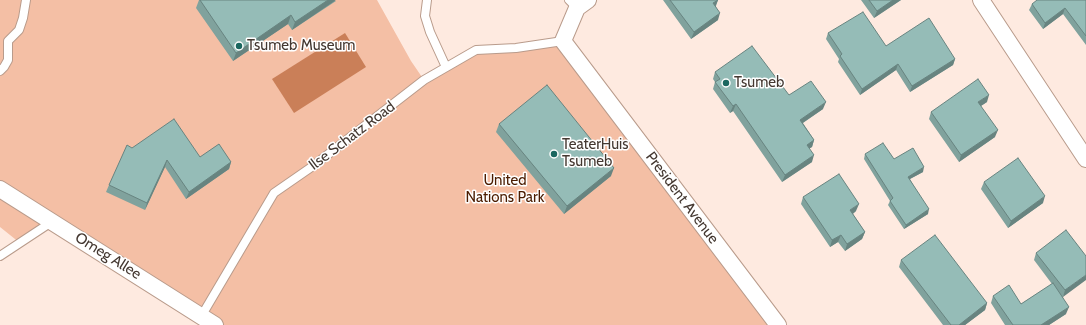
<!DOCTYPE html>
<style>
body{margin:0}
canvas{display:block;background:#feeae0}
</style>
<canvas width="1086" height="325"></canvas>
<script>
const context = document.querySelector('canvas').getContext('2d');
context.lineJoin = 'round';
function fillPath(path, color) { context.fillStyle = color; context.fill(path, 'evenodd'); }
const poly = rows => new Path2D(rows.map(r => 'M' + r).join(''));
function stroke(path, color, width, dash) { context.strokeStyle = color; context.lineWidth = width; context.lineCap = dash ? 'butt' : 'round'; context.setLineDash(dash || []); context.stroke(path); }
function label(font, color, halo, rows, align = 'center') {
  context.font = font + ' Cabin,sans-serif'; context.lineWidth = 3; context.setLineDash([]); context.textBaseline = 'middle'; context.strokeStyle = halo; context.fillStyle = color; for (const [text, x, y, turn = 0] of rows) {
    context.save(); context.translate(x, y); context.rotate((+turn || 0) * Math.PI / 180); context.textAlign = isNaN(turn) ? turn : align; if (halo) context.strokeText(text, 0, 0); context.fillText(text, 0, 0); context.restore();
  }
}
const green = poly([
 [0,0,377,0,411,61,424,80,476,50,563,41,778,325,215,325,53,222,20,243,0,227]
]);
const water = poly([
 [345,33,366,67,294,113,272,79]
]);
const service = poly([
 [427,0,425,16,430,32,446,67],
 [569,0,577,8],
 [0,71,4,67,8,60,8,41,19,30,23,18,26,0],
 [0,256,53,221],
 [202,315,274,193,313,166,424,80,476,50,516,48,563,41]
]);
const minor = poly([
 [588,0,577,8,563,41,778,325],
 [981,0,1086,159],
 [0,189,215,325]
]);
const wall = poly([
 [199,0,336,1,292,30,288,24,233,61,196,8],
 [663,0,718,0,716,6,718,20,691,39],
 [861,0,901,0,874,18],
 [1086,0,1086,45,1063,14,1043,29,1029,10,1032,4],
 [828,33,886,46,955,59,953,65,910,92,896,70,860,95,838,62,839,59,826,39],
 [715,72,789,95,823,109,803,123,814,140,812,147,809,148,812,162,782,182,733,111,730,113,713,89,715,82,713,79],
 [987,102,981,106,995,137,959,162,929,119,931,112],
 [499,124,611,176,564,214,496,132],
 [132,148,200,157,231,162,229,169,186,199,165,167,145,210,106,192,109,185],
 [865,154,894,159,923,172,910,179,928,214,904,229,888,205,890,201,864,159],
 [984,182,1043,203,1008,228,981,189],
 [803,197,856,211,853,214,865,232,862,239,845,251,838,242,830,247,801,204],
 [1036,253,1086,256,1063,297,1066,314,1049,325,1005,325,991,303,993,296,1021,304,1052,284,1034,260],
 [901,260,987,303,985,310,965,325,943,325,899,267]
]);
const shadedWall = poly([
 [328,0,336,0,292,30,295,22],
 [718,0,715,7,713,3],
 [893,0,901,0,874,18,877,11],
 [1065,8,1063,14,1043,29,1045,23],
 [720,13,718,20,691,39,694,32],
 [291,15,288,24,233,61,236,53],
 [955,59,953,65,910,92,912,86],
 [898,64,896,70,860,95,862,89],
 [989,95,987,102,976,109,978,102],
 [826,102,823,109,798,126,800,120],
 [736,104,733,111,730,113,733,106],
 [998,130,995,137,959,162,961,155],
 [814,140,812,147,804,152,807,145],
 [814,155,812,162,782,182,785,175],
 [167,160,165,167,145,210,147,203],
 [231,162,229,169,186,199,189,192],
 [924,167,923,172,906,181,908,177],
 [614,168,611,176,564,214,567,206],
 [1045,196,1043,203,1008,228,1011,221],
 [859,204,856,211,848,217,850,210],
 [929,209,928,214,904,229,906,225],
 [865,232,862,239,845,251,847,244],
 [841,235,838,242,830,247,832,240],
 [1086,275,1086,280,1063,297,1065,290],
 [987,303,985,310,965,325,959,325],
 [1069,307,1066,314,1049,325,1041,325]
]);
const building = poly([
 [200,0,328,0,295,22,291,15,236,53,200,0],
 [670,0,718,0,713,3,720,13,694,32,670,0],
 [869,0,893,0,877,11,869,0],
 [1037,0,1086,0,1086,36,1065,8,1045,23,1032,4,1037,0],
 [863,12,886,46,929,18,955,59,912,86,898,64,862,89,840,56,842,54,828,33,863,12],
 [752,46,789,95,811,81,826,102,800,120,814,140,807,145,814,155,785,175,736,104,733,106,715,82,720,79,715,72,752,46],
 [978,79,989,95,978,102,998,130,961,155,931,112,978,79],
 [547,85,614,168,567,206,499,124,547,85],
 [174,119,200,157,219,144,231,162,189,192,167,160,147,203,109,185,127,145,132,148,174,119],
 [883,143,894,159,913,148,924,167,908,177,929,209,906,225,890,201,893,198,865,154,883,143],
 [1018,158,1045,196,1011,221,984,182,1018,158],
 [839,174,859,204,850,210,865,232,847,244,841,235,832,240,803,197,839,174],
 [1066,230,1086,256,1086,275,1065,290,1036,253,1066,230],
 [935,235,987,303,959,325,951,325,901,260,935,235],
 [1053,283,1069,307,1041,325,1013,325,993,296,1009,285,1021,304,1053,283]
]);
const markers = [
 [239,46,4,"#1b6760"],
 [726,83,4,"#1b6760"],
 [554,154,4,"#1b6760"]
];
const poiNames = [
 ["Tsumeb Museum",247,46],
 ["Tsumeb",734,83],
 ["TeaterHuis",562,145],
 ["Tsumeb",562,162]
];
const streetNames = [
 ["Ilse Schatz Road",352,136,-37],
 ["President Avenue",682,198,53],
 ["Omeg Allee",108,256,32]
];
const parkNames = [
 ["United",505,181],
 ["Nations Park",505,198]
];
fillPath(green, '#f4bfa5');
fillPath(water, '#ca7f58');
stroke(service, '#b99b8b', 10);
stroke(minor, '#b99b8b', 18);
stroke(service, '#fff', 8);
stroke(minor, '#fff', 16);
fillPath(wall, '#80a29d');
fillPath(shadedWall, '#688480');
fillPath(building, '#95bcb7');
stroke(building, '#688480', 1);
for (const [x, y, r, color] of markers) { const dot = new Path2D(); dot.arc(x, y, r, 0, 2 * Math.PI); context.fillStyle = color; context.fill(dot); stroke(dot, '#fff', 1.5); }
label('15px', '#443831', '#fff', poiNames, 'left');
label('15px', '#443831', '#fff', streetNames);
label('15px', '#4b1c00', '#fff', parkNames);
</script>
